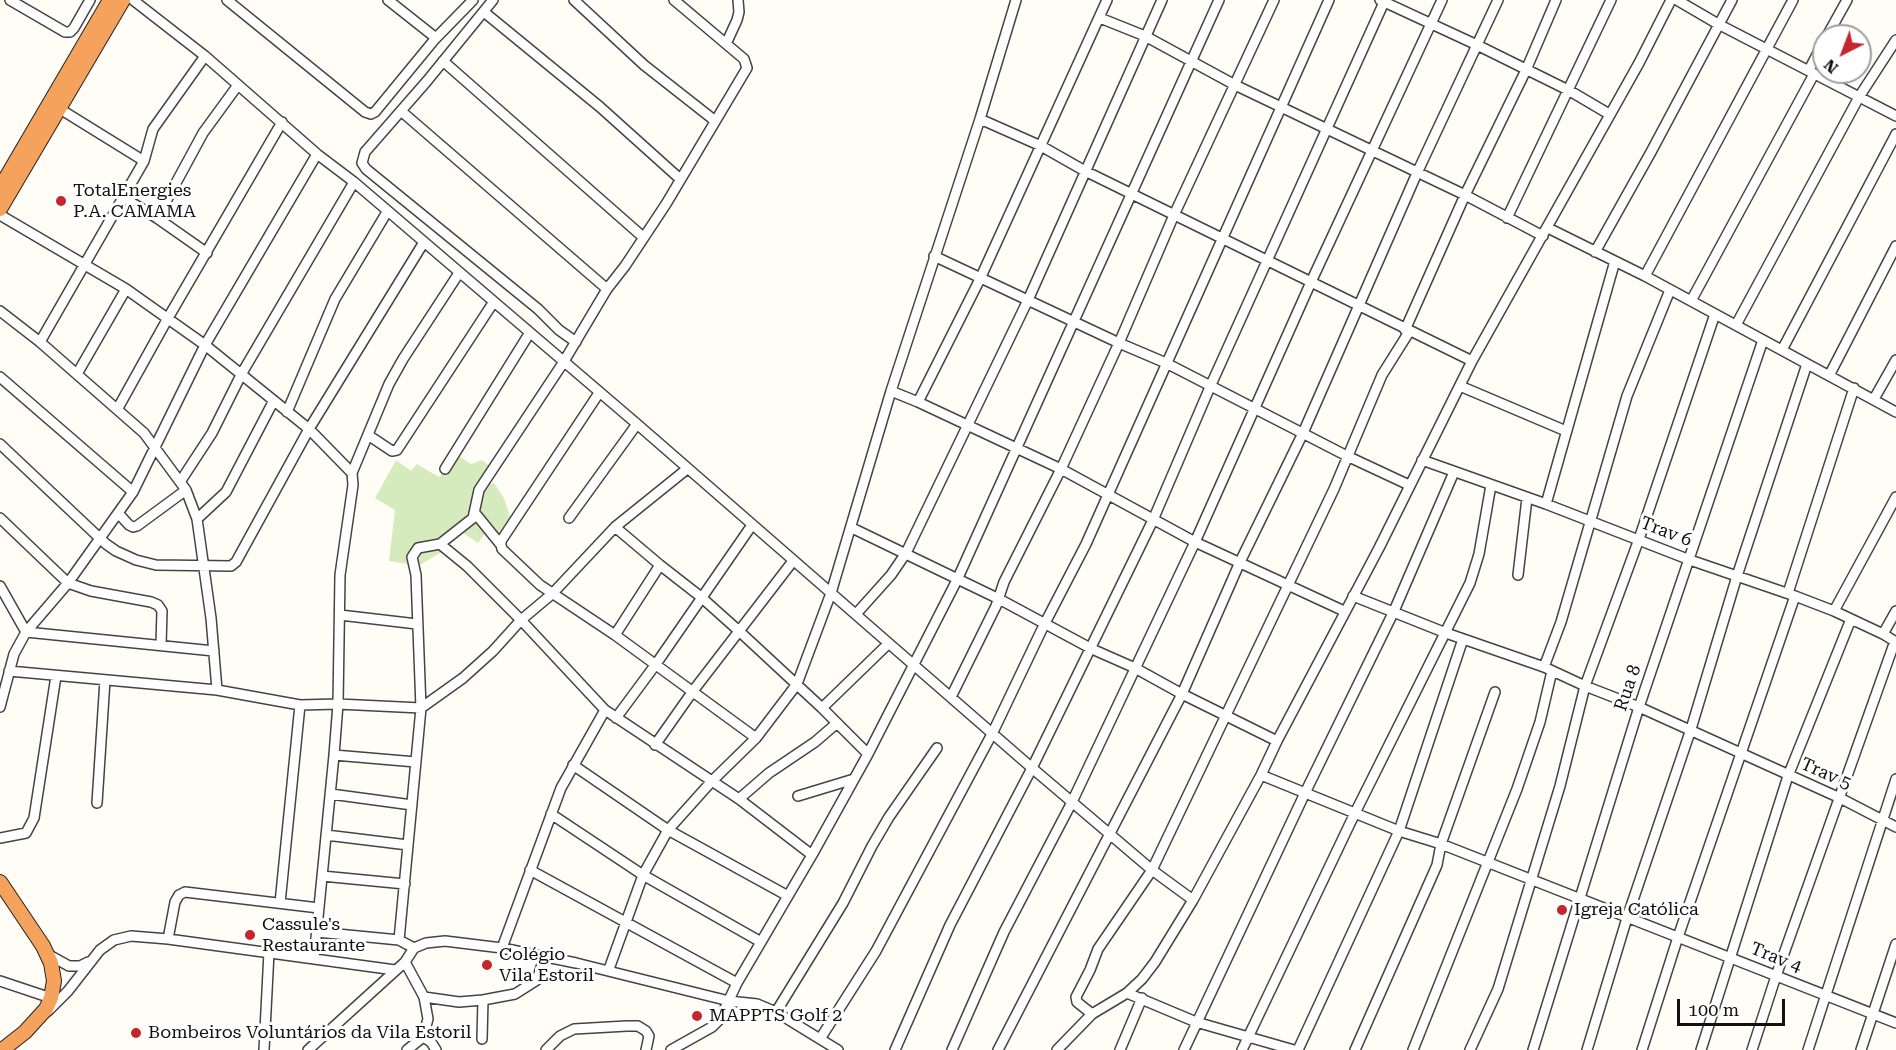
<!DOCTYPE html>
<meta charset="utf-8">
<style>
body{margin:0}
#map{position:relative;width:1896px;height:1050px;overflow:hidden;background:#fffdf5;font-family:"Roboto Serif",serif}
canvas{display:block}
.north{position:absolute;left:1812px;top:24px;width:60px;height:60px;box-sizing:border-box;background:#fff;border:2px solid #a0a0a0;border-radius:50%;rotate:222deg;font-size:16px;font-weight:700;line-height:24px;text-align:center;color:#111}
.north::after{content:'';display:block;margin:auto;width:21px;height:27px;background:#c4262e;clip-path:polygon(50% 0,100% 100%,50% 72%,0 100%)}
.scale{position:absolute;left:1677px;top:999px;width:108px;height:27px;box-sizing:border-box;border:3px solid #111;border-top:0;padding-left:8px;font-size:18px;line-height:21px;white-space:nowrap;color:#111;-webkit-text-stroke:4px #fff;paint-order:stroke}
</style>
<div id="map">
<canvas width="1896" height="1050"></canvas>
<div class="north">N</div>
<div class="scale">100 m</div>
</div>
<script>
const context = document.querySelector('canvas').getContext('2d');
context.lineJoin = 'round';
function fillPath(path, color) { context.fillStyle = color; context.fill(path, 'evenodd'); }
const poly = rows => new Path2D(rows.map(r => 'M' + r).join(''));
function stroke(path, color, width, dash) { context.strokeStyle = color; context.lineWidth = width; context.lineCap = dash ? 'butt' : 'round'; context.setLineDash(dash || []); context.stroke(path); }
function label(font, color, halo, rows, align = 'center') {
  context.font = font + ' "Roboto Serif",serif'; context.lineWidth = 6; context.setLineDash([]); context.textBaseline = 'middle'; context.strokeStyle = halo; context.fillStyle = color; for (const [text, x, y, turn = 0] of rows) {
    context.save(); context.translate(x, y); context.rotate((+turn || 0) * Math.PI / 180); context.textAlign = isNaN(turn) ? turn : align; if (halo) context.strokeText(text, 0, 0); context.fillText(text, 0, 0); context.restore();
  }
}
const green = poly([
 [459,456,471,464,482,460,492,468,489,484,494,483,504,498,510,517,499,532,487,531,478,543,463,533,440,553,418,566,389,561,395,510,375,498,396,460,411,471,417,464,439,477]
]);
const minor = poly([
 [10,0,65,32,70,32,74,28,90,0],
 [133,0,205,56,317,154,354,182,637,424,1032,768,1152,870,1193,900],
 [227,0,365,112,371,114,375,112,435,39,473,0],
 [388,0,436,38],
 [493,0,427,81,365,152,362,163,366,169,538,309,559,330,576,342],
 [574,0,644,65,714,120],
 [1380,0,1477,45,1570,91,1609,114],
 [1677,0,1718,24,1896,116],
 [484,12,600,107,679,178],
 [1100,18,1145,36,1235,85,1465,195,1543,236],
 [1827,36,1847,0],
 [726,44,737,20,739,12,738,0],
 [443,61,643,237],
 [1809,70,1824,41],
 [60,109,144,161],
 [401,111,607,289],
 [980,119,1041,146,1085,171,1472,361],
 [124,198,157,218,207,253],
 [0,215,126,289,205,345,309,429,352,473,353,485,340,575,338,704,334,755,314,958],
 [157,218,203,133,238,85],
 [1507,218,1611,0],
 [1548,228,1645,276,1896,412],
 [1595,252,1651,152,1732,0],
 [934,256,1119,343,1166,363,1347,456,1409,485],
 [1645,276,1793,0],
 [1691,301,1814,74],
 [0,311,40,342,144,433,186,490,197,519,211,618,217,690],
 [1736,325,1859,97,1896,40],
 [1405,330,1465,195,1526,70,1556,0],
 [40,342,144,161,153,129,205,56],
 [1782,350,1896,134],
 [77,374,126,289],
 [1830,374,1896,246],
 [0,377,133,492],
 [1460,386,1566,431],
 [891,391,918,402,1061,469,1195,542,1344,611],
 [1874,399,1896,360],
 [918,402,980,279,1107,0],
 [118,408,168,318,282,122],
 [287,412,335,299,387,212],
 [368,435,392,451,397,450,493,303],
 [0,444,106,544,116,551,136,560,156,565,231,566,236,562,309,429,424,242],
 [1422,460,1546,504,1690,560,1795,596,1834,611,1883,634,1896,642],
 [445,469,529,334],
 [352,473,389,384,403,359,459,273],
 [180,482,212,433,242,373,354,182],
 [1546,504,1615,261],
 [118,513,129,525,133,527,137,526,186,490],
 [475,513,501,545,502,549,540,585,615,635,756,738],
 [0,518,68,583,91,591,151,602,158,605,162,611,161,645],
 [569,518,637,424],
 [197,519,226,492,273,402],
 [615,527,660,565,701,597,739,631,822,708,868,754],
 [852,528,999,599,1092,649,1135,668,1182,694,1277,741],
 [440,544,467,566,521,620,605,710,739,799,812,855],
 [501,545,501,541,599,393],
 [1518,575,1527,498],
 [0,586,26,632,214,651],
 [1788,593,1854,388],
 [1353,596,1446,633,1544,667,1585,686,1639,707,1840,798,1896,827],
 [1834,611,1896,497],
 [856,614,891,575,906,553,1028,300,1162,0],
 [340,615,417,624],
 [1883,634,1896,611],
 [615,635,660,565],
 [1544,667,1561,622,1627,396,1670,290],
 [9,671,217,690,300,705,338,704,421,708,463,678,493,651,521,620,552,594,615,527,687,469],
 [951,697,996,606,1004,582,1061,469,1119,343,1174,215,1274,0],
 [0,707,14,654,26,632,68,583,133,492,205,345,317,154],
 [822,708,888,644],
 [616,718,656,664,752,525],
 [655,745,693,691,793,561],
 [334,755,416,762],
 [573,765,668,830,788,896],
 [1261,775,1399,831,1441,844,1896,1023],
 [331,794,412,805],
 [798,796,854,779],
 [739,799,769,773,815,742,837,723],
 [97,803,105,680],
 [551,814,643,875,761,942],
 [326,835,408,845],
 [0,838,26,833,34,818,56,676],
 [530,870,737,983],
 [322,876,405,884],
 [280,903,300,705],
 [317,932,399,940,414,948],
 [168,939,175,902,179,895,185,892,319,908],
 [399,940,421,708,416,575,412,557,418,548,440,544,473,518,479,490,563,363,607,289,625,266,666,204,747,68,744,59,674,0],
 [502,948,561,788,605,710],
 [49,955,69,966,80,966,88,962],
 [405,962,424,997,459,1002,483,1000,515,994,537,980,544,958],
 [609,969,643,875,668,830,711,782,756,738,797,684,831,593,891,391,980,119,1016,0],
 [0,981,51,998],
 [1127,993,1196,1022,1294,1050],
 [48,1011,68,991,100,950,114,940,131,936,168,939,395,970],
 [776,1012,843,903,872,846,889,817,937,748],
 [1092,1014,1077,1002,1076,997,1090,970,1098,949,1152,870,1334,489,1382,375,1409,332],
 [423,1037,431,1042,436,1050],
 [482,1039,483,1000],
 [820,1039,876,951,993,732,1044,625,1086,544,1329,0],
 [264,1050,269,952],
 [308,1050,405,962,414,948,426,943,445,941,502,948,576,963,729,1001,757,1004,776,1012,838,1050],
 [407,1050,423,1037,428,1019,424,997],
 [546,1050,560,1036,574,1029,627,1026,638,1026,646,1031,649,1036,646,1050],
 [671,1050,712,1027,720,1019,737,983,812,855,868,754,957,580,1219,0],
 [895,1050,950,925,1032,768,1153,520,1210,387,1385,0],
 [952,1050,1004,932,1072,802,1195,542,1311,282,1442,0],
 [998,1050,1182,694,1240,562,1303,433,1417,173,1498,0],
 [1057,1050,1092,1014,1127,993,1142,979,1155,962,1193,900,1261,775,1277,741,1379,548,1472,361,1639,63,1671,0],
 [1120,1050,1142,998],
 [1184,1050,1305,793,1394,611,1454,472],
 [1242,1050,1355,813,1470,583,1479,554,1491,485],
 [1298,1050,1399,831,1463,639],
 [1355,1050,1437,865,1441,844,1495,692],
 [1413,1050,1517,789,1540,722,1552,671],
 [1470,1050,1498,989,1560,786,1585,686,1639,539,1715,314],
 [1533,1050,1639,707,1763,340],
 [1587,1050,1627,918,1691,729,1737,576,1807,364],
 [1642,1050,1678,937,1795,596],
 [1701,1050,1788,776,1851,619],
 [1752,1050,1776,976,1895,641],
 [1808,1050,1896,779],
 [1861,1050,1896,944]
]);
const highway = poly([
 [0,188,110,0],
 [0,209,123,0],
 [0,882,43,946,51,963,54,981,51,998,46,1009,25,1032,2,1050]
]);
const markers = [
 [61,201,6,"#c4262e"],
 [1562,910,6,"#c4262e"],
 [250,935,6,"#c4262e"],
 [487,965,6,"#c4262e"],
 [697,1016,6,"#c4262e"],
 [136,1033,6,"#c4262e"]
];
const poiNames = [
 ["TotalEnergies",73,191],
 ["P.A. CAMAMA",73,212],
 ["Igreja Católica",1574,910],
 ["Cassule's",262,925],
 ["Restaurante",262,946],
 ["Colégio",499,955],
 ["Vila Estoril",499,976],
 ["MAPPTS Golf 2",709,1016],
 ["Bombeiros Voluntários da Vila Estoril",148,1033]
];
const streetNames = [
 ["Trav 6",1666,532,21],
 ["Rua 8",1628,688,-71],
 ["Trav 5",1826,774,24],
 ["Trav 4",1776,958,22]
];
fillPath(green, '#d5ebbd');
stroke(minor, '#444', 12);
stroke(highway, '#222', 16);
stroke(minor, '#fff', 9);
stroke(highway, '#f5a25d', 14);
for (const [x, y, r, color] of markers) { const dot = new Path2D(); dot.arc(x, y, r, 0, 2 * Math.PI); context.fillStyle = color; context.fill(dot); stroke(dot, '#fff', 2); }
label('18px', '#111', '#fff', poiNames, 'left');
label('18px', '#111', '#fff', streetNames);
</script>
